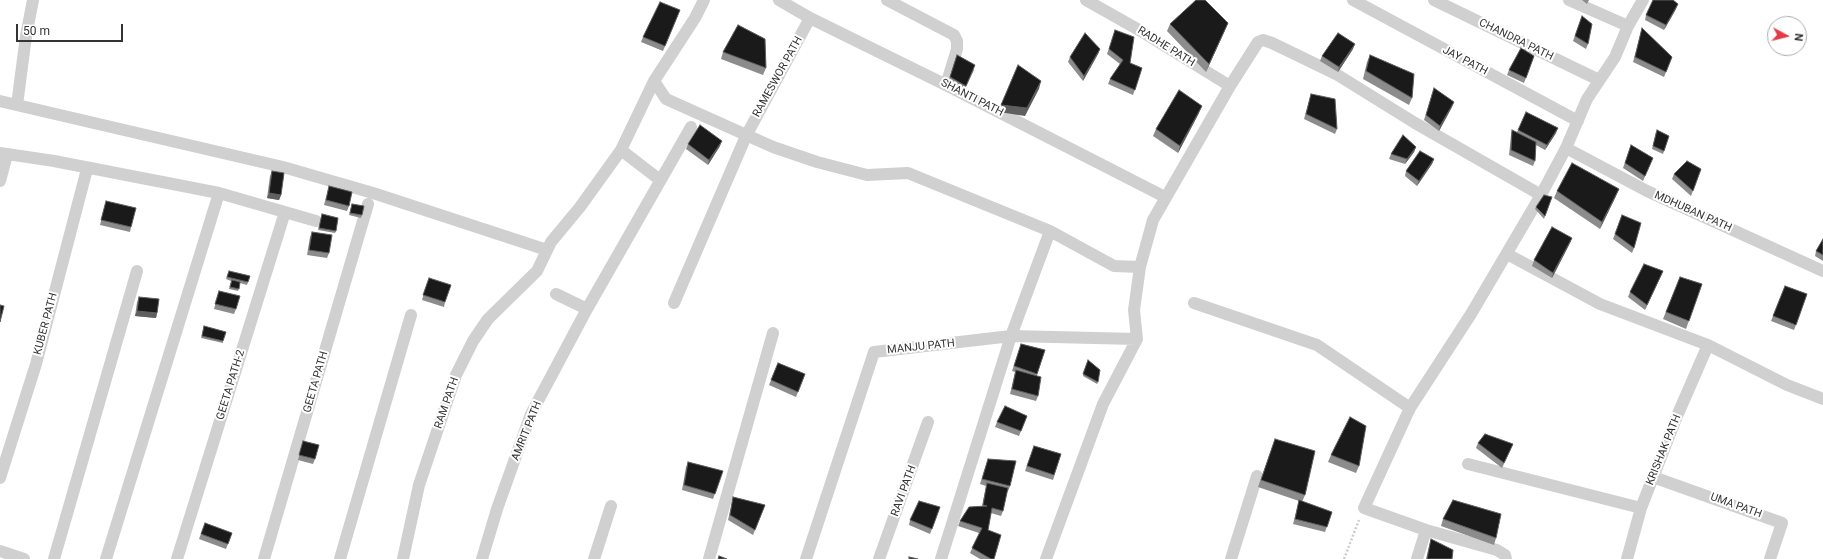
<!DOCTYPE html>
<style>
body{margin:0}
#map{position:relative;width:1823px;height:559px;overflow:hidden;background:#fff;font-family:Roboto,sans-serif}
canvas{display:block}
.north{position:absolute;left:1767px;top:16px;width:40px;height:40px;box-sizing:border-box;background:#fff;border:1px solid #adadad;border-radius:50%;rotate:97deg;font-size:11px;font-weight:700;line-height:16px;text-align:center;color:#333}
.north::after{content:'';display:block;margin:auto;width:14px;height:18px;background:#e63946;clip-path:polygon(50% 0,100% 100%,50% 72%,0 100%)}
.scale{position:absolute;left:16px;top:24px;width:107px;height:18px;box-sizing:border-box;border:2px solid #333;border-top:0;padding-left:5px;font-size:12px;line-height:14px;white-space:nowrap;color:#333;-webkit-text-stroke:3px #fff;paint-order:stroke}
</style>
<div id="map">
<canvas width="1823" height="559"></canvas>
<div class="north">N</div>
<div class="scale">50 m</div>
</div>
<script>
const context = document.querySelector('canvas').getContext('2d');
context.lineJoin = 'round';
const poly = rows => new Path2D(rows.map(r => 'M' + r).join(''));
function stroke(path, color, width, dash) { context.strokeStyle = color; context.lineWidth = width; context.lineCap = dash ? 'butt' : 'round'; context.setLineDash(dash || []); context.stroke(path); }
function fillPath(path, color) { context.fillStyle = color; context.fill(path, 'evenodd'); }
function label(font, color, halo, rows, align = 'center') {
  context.font = font + ' Roboto,sans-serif'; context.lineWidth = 4; context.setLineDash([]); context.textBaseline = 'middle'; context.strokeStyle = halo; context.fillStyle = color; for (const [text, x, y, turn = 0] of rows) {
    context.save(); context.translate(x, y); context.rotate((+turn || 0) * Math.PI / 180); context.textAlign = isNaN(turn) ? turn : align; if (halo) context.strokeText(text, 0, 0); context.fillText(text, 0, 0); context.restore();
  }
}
const path = poly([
 [1344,559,1359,520]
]);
const street = poly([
 [779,0,810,18,946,85,1165,197],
 [887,0,954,35,957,41,957,49,946,85],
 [1086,0,1139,30,1230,86],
 [1353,0,1578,121],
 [1434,0,1599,80],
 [1569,0,1628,26],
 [654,81,695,18,704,0],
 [0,101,283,167,373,193,547,250],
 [17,105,26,36,33,0],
 [1566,148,1647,191,1823,271],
 [621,150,660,180],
 [0,153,54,161,219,193,316,221],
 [0,181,7,155],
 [1507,254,1600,304,1708,345,1787,385,1823,399],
 [556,294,587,309,691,127],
 [674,303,746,136,810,18],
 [1194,303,1317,345,1410,408],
 [1468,464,1641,508],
 [1653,477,1782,523,1770,559],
 [0,478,36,364,87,169],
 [0,551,24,559],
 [54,559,137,271],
 [106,559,219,193],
 [177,559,285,212],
 [264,559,368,204],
 [340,559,411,315],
 [403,559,419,485,456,375,473,341,488,319,537,271,551,242,580,207,621,150,654,81,666,99,773,147,817,162,867,175,908,173,1050,231,1114,266,1140,267,1153,220,1230,86,1258,42,1263,40,1272,43,1336,74,1415,123,1541,195,1566,148,1587,99,1615,57,1628,26,1643,0],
 [482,559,497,509,531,414,587,309],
 [594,559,611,506],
 [709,559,773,333],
 [806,559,874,352,1011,336,1137,339],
 [879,559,928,422],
 [941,559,1011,336,1050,231],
 [1046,559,1103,404,1137,339,1134,310,1140,267],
 [1231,559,1257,476],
 [1417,559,1426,530],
 [1506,559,1505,555,1497,550,1426,530,1364,508,1410,408,1471,314,1541,195],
 [1627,559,1641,508,1677,416,1708,345]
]);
const wall = poly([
 [1582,0,1589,0,1587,4],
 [1676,9,1664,30,1645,20,1646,15],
 [678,15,663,51,641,42,643,37],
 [1582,16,1588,44,1586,49,1573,41],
 [1170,24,1225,30,1206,72,1167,31],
 [1642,28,1672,57,1664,77,1633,62],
 [1115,30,1130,63,1142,68,1133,95,1108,84,1110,79,1120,64,1107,54],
 [1100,49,1098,54,1083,81,1068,62,1070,57],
 [1353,49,1338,72,1320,61,1322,56],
 [723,52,766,68,763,75,721,59],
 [957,55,974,70,964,91,948,82],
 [1370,55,1412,98,1409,105,1363,79,1367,62],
 [1534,56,1524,83,1507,75,1509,70],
 [1434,88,1452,107,1439,131,1424,120],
 [1311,94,1337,129,1335,134,1304,119],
 [1199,113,1178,153,1153,136,1156,129],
 [1512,130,1517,132,1518,130,1556,133,1545,150,1536,145,1535,161,1533,166,1509,155,1511,135],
 [1656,132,1669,136,1663,154,1652,149],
 [688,144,720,146,708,165,686,149],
 [1631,145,1651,163,1643,181,1623,168],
 [1416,147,1414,152,1405,164,1389,159,1391,154],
 [1434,159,1432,164,1417,186,1405,176,1406,171],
 [1701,169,1691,196,1672,179,1674,174],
 [272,171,281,195,279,200,267,198,270,176],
 [329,186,349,206,347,211,324,205],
 [1557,191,1616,196,1600,229,1554,198],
 [1552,197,1544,219,1535,209,1536,207],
 [106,201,131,227,130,232,100,225],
 [352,204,362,215,361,218,349,215],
 [322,214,336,231,335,233,318,230],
 [1622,215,1634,248,1632,253,1613,239],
 [312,232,329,253,327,258,307,255,310,237],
 [1572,238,1570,243,1552,278,1532,266,1534,260],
 [1823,239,1823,261,1815,256,1816,251],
 [1663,271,1645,310,1628,297,1630,292],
 [228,273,248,282,247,285,240,283,238,291,229,289,231,281,226,279],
 [1680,277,1702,284,1686,329,1663,319],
 [427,283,445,302,444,307,422,300],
 [1785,286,1807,294,1794,330,1771,321],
 [219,291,236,309,234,314,214,309],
 [139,297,157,313,156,318,135,316,137,302],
 [204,326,223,341,223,343,201,338],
 [1021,344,1045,350,1037,375,1038,396,1036,401,1010,394,1015,372,1012,371],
 [1088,360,1098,382,1097,384,1083,376],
 [778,363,805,374,796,397,769,385],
 [1027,416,1019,436,995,427,997,422],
 [1275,439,1305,495,1302,502,1332,512,1325,532,1293,524,1299,501,1258,487],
 [303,441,315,459,313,464,298,460],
 [1478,443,1511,449,1502,468,1476,448],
 [1034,446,1061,454,1053,480,1025,471],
 [1331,455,1359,466,1356,473,1328,462],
 [988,459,1010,486,1008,491,1007,491,1003,511,1001,516,991,513,988,530,994,559,980,559,970,553,979,533,958,526,960,521,982,506,986,486,980,484],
 [688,462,723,471,713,499,682,490,686,467],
 [733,497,765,505,753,535,728,520,732,502],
 [940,507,930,534,909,525,910,520],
 [1443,519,1496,538,1494,545,1441,526],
 [205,523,232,533,226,549,199,539],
 [1431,539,1452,559,1426,559,1429,546]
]);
const shadedWall = poly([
 [1678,4,1676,9,1664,30,1666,25],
 [1228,23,1225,30,1206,72,1209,64],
 [1355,44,1353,49,1338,72,1339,67],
 [1100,49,1098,54,1083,81,1084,76],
 [1041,81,1039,89,1025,116,999,112,1001,105],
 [1454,102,1452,107,1439,131,1440,126],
 [1202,106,1199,113,1178,153,1180,146],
 [1558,128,1556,133,1545,150,1547,145],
 [722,141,720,146,708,165,709,160],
 [1416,147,1414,152,1405,164,1407,159],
 [1434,159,1432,164,1417,186,1419,181],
 [1619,189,1616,196,1600,229,1602,222],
 [269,193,281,195,279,200,267,198],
 [1572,238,1570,243,1552,278,1553,273],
 [1663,271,1661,276,1645,310,1647,305],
 [137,311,157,313,156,318,135,316]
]);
const building = poly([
 [1196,0,1205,0,1228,23,1209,64,1170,24,1196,0],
 [1653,0,1673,0,1678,4,1666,25,1646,15,1653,0],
 [660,2,680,10,665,46,643,37,660,2],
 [1582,16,1592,24,1588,44,1575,36,1582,16],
 [738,25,765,39,766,68,723,52,738,25],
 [1642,28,1672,57,1666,72,1635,57,1642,28],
 [1115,30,1134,37,1130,63,1142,68,1135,90,1110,79,1123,60,1109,49,1115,30],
 [1085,33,1100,49,1084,76,1070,57,1085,33],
 [1338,33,1355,44,1339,67,1322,56,1338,33],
 [1521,48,1534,56,1526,78,1509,70,1521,48],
 [957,55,975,65,966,86,950,77,957,55],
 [1370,55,1414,74,1412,98,1366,71,1370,55],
 [1018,65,1041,81,1027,108,1001,105,1018,65],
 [1434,88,1454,102,1440,126,1426,115,1434,88],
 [1179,90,1202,106,1180,146,1156,129,1179,90],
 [1311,94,1335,99,1337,129,1306,114,1311,94],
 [1526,112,1558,128,1547,145,1518,130,1526,112],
 [700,125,722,141,709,160,688,144,700,125],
 [1512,130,1536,142,1535,161,1511,150,1512,130],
 [1657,130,1669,136,1664,151,1653,146,1657,130],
 [1403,135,1416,147,1407,159,1391,154,1403,135],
 [1631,145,1653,158,1645,176,1625,163,1631,145],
 [1420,151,1434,159,1419,181,1406,171,1420,151],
 [1687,161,1701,169,1693,191,1674,174,1687,161],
 [1572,163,1619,189,1602,222,1557,191,1572,163],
 [272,171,284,173,281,195,269,193,272,171],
 [329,186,352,192,349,206,326,200,329,186],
 [1544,195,1552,197,1545,216,1536,207,1544,195],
 [106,201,136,208,131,227,101,220,106,201],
 [352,204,364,206,362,215,350,213,352,204],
 [322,214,338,218,336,231,319,228,322,214],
 [1622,215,1641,223,1634,248,1615,234,1622,215],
 [1552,227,1572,238,1553,273,1534,260,1552,227],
 [312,232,332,235,329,253,309,250,312,232],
 [1823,239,1823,255,1816,251,1823,239],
 [1644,264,1663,271,1647,305,1630,292,1644,264],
 [229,271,250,276,248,282,227,277,229,271],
 [1680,277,1702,284,1689,321,1666,312,1680,277],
 [429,278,451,285,445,302,423,295,429,278],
 [232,280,240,282,239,289,230,287,232,280],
 [1785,286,1807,294,1796,325,1773,316,1785,286],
 [219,291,240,296,236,309,215,304,219,291],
 [139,297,159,299,157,313,137,311,139,297],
 [0,305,4,306,0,322,0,305],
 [204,326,226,332,223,341,202,336,204,326],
 [1021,344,1045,350,1037,374,1014,366,1021,344],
 [1088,360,1100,370,1098,382,1083,374,1088,360],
 [778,363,805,374,798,392,771,380,778,363],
 [1016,370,1041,377,1038,396,1012,389,1016,370],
 [1005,406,1027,416,1021,431,997,422,1005,406],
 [1350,417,1366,426,1359,466,1331,455,1350,417],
 [1485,434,1513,444,1504,463,1478,443,1485,434],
 [1275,439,1315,451,1305,495,1261,480,1275,439],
 [303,441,319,445,315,459,299,455,303,441],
 [1034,446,1061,454,1054,475,1027,466,1034,446],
 [988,459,1016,461,1010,486,982,479,988,459],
 [688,462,723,471,715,494,684,485,688,462],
 [987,483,1008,488,1003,511,992,508,988,530,1001,535,994,559,991,559,972,548,982,528,960,521,969,507,987,506,983,505,987,483],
 [733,497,765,505,755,530,730,515,733,497],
 [1299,500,1332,512,1327,527,1295,519,1299,500],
 [1453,500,1501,514,1496,538,1443,519,1453,500],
 [919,501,940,507,932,529,910,520,919,501],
 [205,523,232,533,228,544,201,534,205,523],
 [1431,539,1453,550,1452,559,1427,559,1431,539],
 [719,556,727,559,718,559,719,556],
 [909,557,918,559,909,559,909,557]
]);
const streetNames = [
 ["CHANDRA PATH",1516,40,26],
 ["RADHE PATH",1166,47,32],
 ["JAY PATH",1465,61,28],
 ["RAMESWOR PATH",778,77,-61],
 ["SHANTI PATH",972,98,27],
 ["MDHUBAN PATH",1693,212,24],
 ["KUBER PATH",46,324,-75],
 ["MANJU PATH",921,347,-6],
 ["GEETA PATH",316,382,-74],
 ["GEETA PATH-2",231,385,-73],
 ["RAM PATH",447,403,-71],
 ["AMRIT PATH",527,431,-68],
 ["KRISHAK PATH",1664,450,-68],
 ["RAVI PATH",904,491,-70],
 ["UMA PATH",1736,506,20]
];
stroke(path, '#cdcdcd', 2.5, [2, 2]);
stroke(street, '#d0d0d0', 12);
fillPath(wall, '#8c8c8c');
fillPath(shadedWall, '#5f5f5f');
fillPath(building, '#1a1a1a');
stroke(building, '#5f5f5f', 1);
label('11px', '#333', '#fff', streetNames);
</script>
